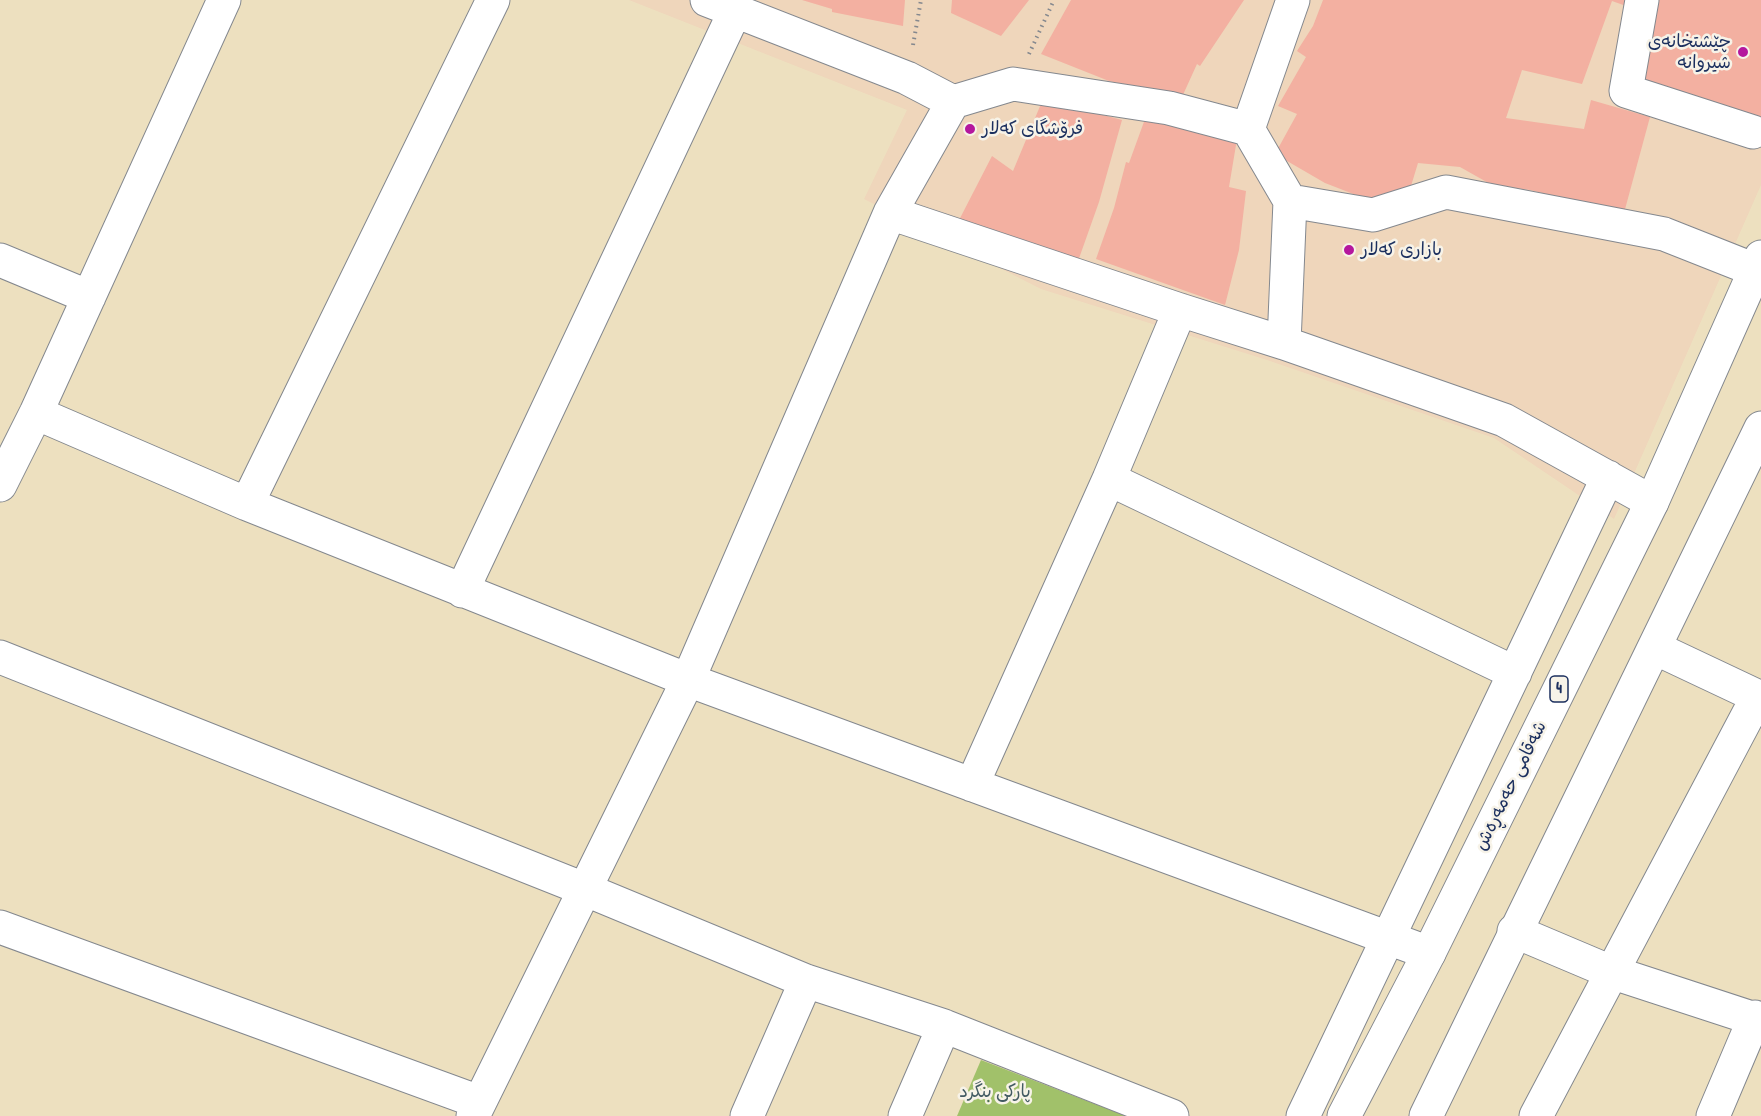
<!DOCTYPE html>
<meta charset="utf-8">
<style>
body{margin:0}
canvas{display:block;background:#ede0bf}
</style>
<canvas width="1761" height="1116"></canvas>
<script>
const context = document.querySelector('canvas').getContext('2d');
context.lineJoin = 'round';
function fillPath(path, color) { context.fillStyle = color; context.fill(path, 'evenodd'); }
const poly = rows => new Path2D(rows.map(r => 'M' + r).join(''));
function stroke(path, color, width, dash) { context.strokeStyle = color; context.lineWidth = width; context.lineCap = dash ? 'butt' : 'round'; context.setLineDash(dash || []); context.stroke(path); }
function label(font, color, halo, rows, align = 'center') {
  context.font = font + ' "Patrick Hand","Playpen Sans Arabic",sans-serif'; context.lineWidth = 5; context.setLineDash([]); context.textBaseline = 'middle'; context.strokeStyle = halo; context.fillStyle = color; for (const [text, x, y, turn = 0] of rows) {
    context.save(); context.translate(x, y); context.rotate((+turn || 0) * Math.PI / 180); context.textAlign = isNaN(turn) ? turn : align; if (halo) context.strokeText(text, 0, 0); context.fillText(text, 0, 0); context.restore();
  }
}
const built = poly([
 [629,0,1761,0,1761,185,1614,519,1494,438,1267,360,1041,289,864,199,907,110]
]);
const green = poly([
 [981,1060,1126,1116,957,1116]
]);
const building = poly([
 [802,0,905,0,903,26,832,12,832,9],
 [952,0,1029,0,1001,36,951,13],
 [1071,0,1244,0,1200,66,1197,64,1182,97,1109,81,1041,54],
 [1323,0,1630,0,1629,7,1612,1,1582,84,1522,70,1506,118,1584,129,1591,100,1650,117,1624,213,1530,190,1492,185,1460,167,1418,163,1411,186,1374,202,1325,183,1275,154,1297,114,1278,106,1306,57,1297,51,1313,26],
 [1655,0,1761,0,1761,119,1638,77],
 [1043,99,1122,120,1099,202,1077,264,956,226,992,156,1013,171],
 [1145,119,1237,139,1229,187,1246,191,1239,250,1225,305,1096,259,1114,208,1126,162,1129,163]
]);
const path = poly([
 [913,45,921,0],
 [1029,54,1054,0]
]);
const street = poly([
 [707,0,907,78,953,102],
 [1642,0,1626,91,1753,132],
 [1248,129,1293,0],
 [890,213,1180,310,1284,343,1504,420,1652,502],
 [0,260,89,297],
 [1284,343,1290,201],
 [36,413,247,504,688,680,1429,953],
 [1109,479,1515,673],
 [0,485,36,413,224,0],
 [247,504,493,0],
 [462,591,735,11],
 [1655,648,1761,698],
 [0,657,584,889,806,981,944,1026,1172,1116],
 [972,785,1109,479,1180,310],
 [0,927,479,1102],
 [1514,931,1611,972,1761,1021],
 [473,1116,688,680,890,213,953,102,1013,84,1169,108,1248,129,1290,201,1373,215,1446,192,1664,234,1755,270],
 [747,1116,806,981],
 [905,1116,944,1026],
 [1303,1116,1608,477],
 [1536,1116,1758,696],
 [1713,1116,1755,1017]
]);
const highway = poly([
 [1344,1116,1429,953,1652,502,1761,257],
 [1426,1116,1761,428]
]);
const markers = [
 [1743,52,6,"#b5179e"],
 [970,129,6,"#b5179e"],
 [1349,250,6,"#b5179e"]
];
const shields = [
 [1559,689,18]
];
const shieldNames = [
 ["4",1559,689]
];
const poiNames = [
 ["چێشتخانەی",1731,42,"right"],
 ["شیروانە",1731,63,"right"],
 ["فرۆشگای کەلار",982,129],
 ["بازاری کەلار",1361,250]
];
const streetNames = [
 ["شەقامی حەمەڕەش",1511,786,-64]
];
const parkNames = [
 ["پارکی بنگرد",995,1092]
];
fillPath(built, '#efd6bb');
fillPath(green, '#a1c16a');
fillPath(building, '#f3b0a1');
stroke(street, '#84888e', 35);
stroke(highway, '#84888e', 35);
stroke(path, '#84888e', 4, [1.5, 4.5]);
stroke(street, '#fff', 33);
stroke(highway, '#fff', 33);
for (const [x, y, r, color] of markers) { const dot = new Path2D(); dot.arc(x, y, r, 0, 2 * Math.PI); context.fillStyle = color; context.fill(dot); stroke(dot, '#f7f3e8', 2); }
for (const [x, y, w] of shields) { const box = new Path2D(); box.roundRect(x - w / 2, y - 13, w, 26, 4.5); context.fillStyle = '#f7f3e8'; context.fill(box); stroke(box, '#1b2f5e', 1.5); }
label('bold 16px', '#1b2f5e', null, shieldNames);
label('18px', '#1b2f5e', '#f7f3e8', poiNames, 'left');
label('18px', '#1b2f5e', '#f7f3e8', streetNames);
label('18px', '#435b62', '#f7f3e8', parkNames);
</script>
